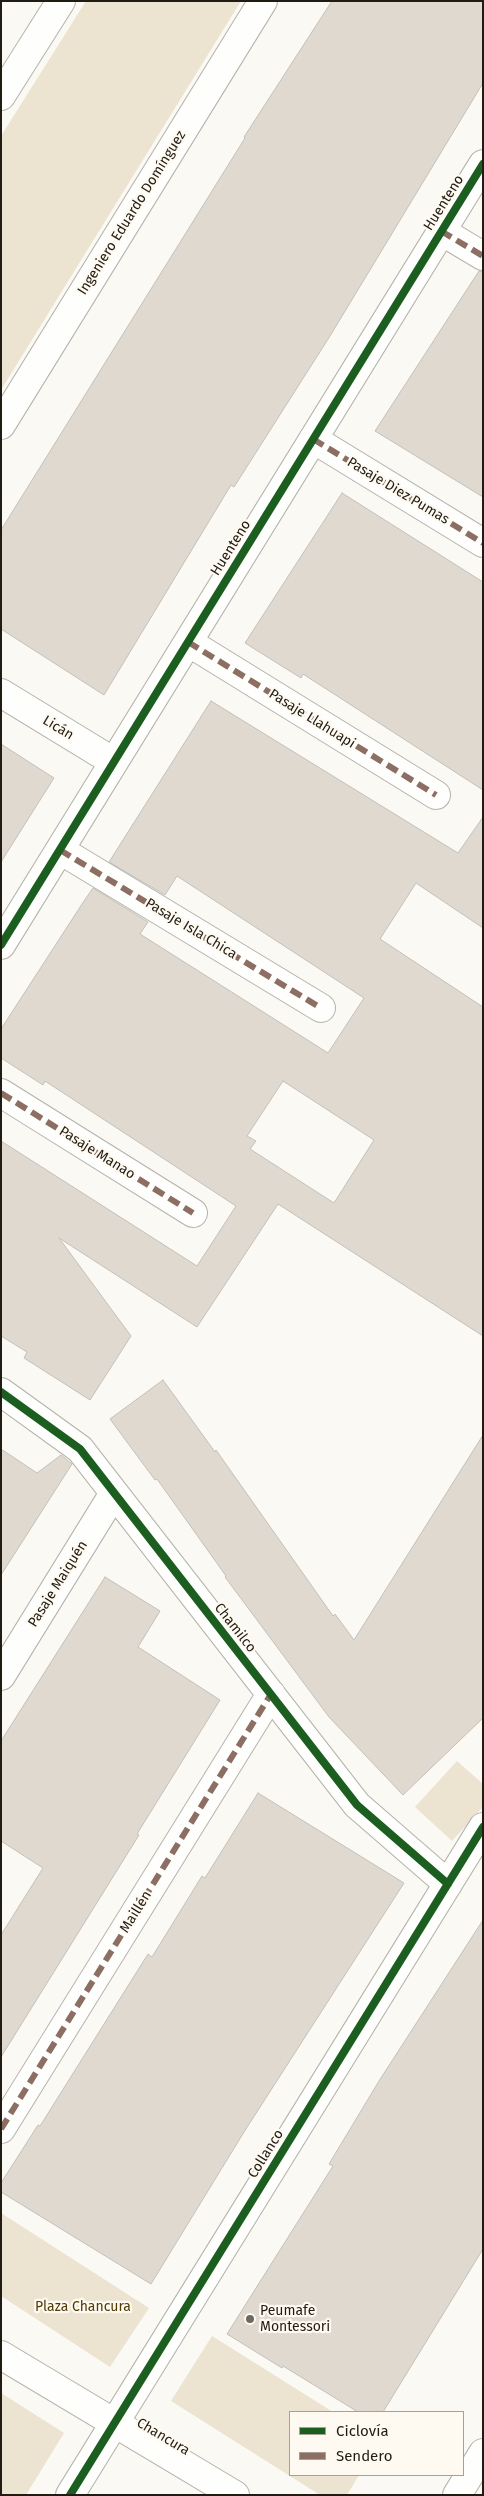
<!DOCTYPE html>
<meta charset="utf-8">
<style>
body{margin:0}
#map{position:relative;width:484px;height:2496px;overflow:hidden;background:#fbf9f4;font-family:"Fira Sans",sans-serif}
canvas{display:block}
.frame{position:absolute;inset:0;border:2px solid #201c14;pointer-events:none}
.legend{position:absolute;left:289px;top:2411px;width:175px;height:65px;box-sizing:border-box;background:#fefaf1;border:1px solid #a5a199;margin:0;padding:6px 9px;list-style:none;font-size:15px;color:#201c14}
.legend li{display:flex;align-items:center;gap:10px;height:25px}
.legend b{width:25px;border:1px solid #a5a199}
</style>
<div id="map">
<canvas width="484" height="2496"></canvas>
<div class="frame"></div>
<ul class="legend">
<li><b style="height:6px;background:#1b5e20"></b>Ciclovía</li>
<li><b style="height:6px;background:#8d6e63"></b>Sendero</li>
</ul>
</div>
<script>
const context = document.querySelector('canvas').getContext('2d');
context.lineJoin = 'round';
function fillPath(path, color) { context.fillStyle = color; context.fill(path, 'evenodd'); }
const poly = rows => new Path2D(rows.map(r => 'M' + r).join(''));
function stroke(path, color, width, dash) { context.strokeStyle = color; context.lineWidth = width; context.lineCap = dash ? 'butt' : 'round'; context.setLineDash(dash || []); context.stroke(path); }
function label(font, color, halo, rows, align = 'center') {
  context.font = font + ' "Fira Sans",sans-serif'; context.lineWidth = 4.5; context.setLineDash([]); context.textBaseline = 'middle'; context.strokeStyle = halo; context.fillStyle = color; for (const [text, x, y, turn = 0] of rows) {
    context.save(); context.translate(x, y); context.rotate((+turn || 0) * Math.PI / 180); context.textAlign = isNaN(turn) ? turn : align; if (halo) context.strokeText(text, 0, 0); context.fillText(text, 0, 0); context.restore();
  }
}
const green = poly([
 [86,1,241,1,1,390,1,136],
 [457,1761,483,1784,483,1807,452,1841,415,1807],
 [1,2213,149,2308,110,2367,1,2296],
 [212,2336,333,2412,290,2412,290,2475,359,2475,347,2495,320,2495,171,2401],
 [1,2393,64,2433,26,2495,1,2495]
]);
const building = poly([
 [332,1,483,1,483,83,330,336,234,487,231,485,104,695,1,629,1,530,245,138,244,137,332,1],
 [479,271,483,272,483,497,375,431,479,271],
 [342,493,483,582,483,790,303,674,301,678,245,643,342,493],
 [211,701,458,853,483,817,483,928,416,883,380,939,483,1007,483,1336,278,1204,197,1327,59,1238,131,1336,90,1400,24,1358,27,1352,1,1336,1,1141,197,1266,236,1206,45,1081,43,1085,1,1058,1,1029,84,901,93,888,148,922,140,934,328,1053,364,998,177,876,165,895,109,862,211,701],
 [283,1081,374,1140,334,1203,250,1149,256,1141,247,1136,283,1081],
 [1,744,54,778,1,862,1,744],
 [163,1380,215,1452,216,1450,333,1616,335,1614,354,1640,483,1435,483,1718,403,1795,329,1717,225,1577,226,1576,157,1479,155,1480,110,1419,163,1380],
 [1,1449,37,1473,61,1455,72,1464,1,1575,1,1449],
 [105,1577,160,1611,138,1647,220,1700,137,1834,139,1835,1,2057,1,1935,43,1868,1,1841,1,1741,105,1577],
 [258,1793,404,1883,244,2132,151,2284,1,2192,1,2183,38,2125,40,2126,148,1954,152,1957,202,1876,205,1878,258,1793],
 [483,1920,483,2249,383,2412,358,2412,283,2366,282,2368,227,2334,333,2166,329,2164,379,2081,483,1920]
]);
const street = poly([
 [1,96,61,1],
 [441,231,483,256],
 [1,425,263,1],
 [313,439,483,543],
 [188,642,436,795],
 [1,693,114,762],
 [60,850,321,1008],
 [1,945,483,164],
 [1,1093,193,1213],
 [1,1392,80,1449,357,1805,448,1884],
 [1,1676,114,1493],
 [1,2129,271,1694],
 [1,2355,235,2495],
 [70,2495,483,1827]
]);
const secondary = poly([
 [457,2495,483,2453]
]);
const quiet = poly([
 [441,231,483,256],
 [313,439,483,543],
 [188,642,436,795],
 [60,850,321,1008],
 [1,1093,193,1213],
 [1,2129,271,1694]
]);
const cycleway = poly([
 [1,945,483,164],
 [1,1392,80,1449,357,1805,448,1884],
 [70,2495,483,1827]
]);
const markers = [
 [250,2319,5,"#6d6962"]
];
const streetNames = [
 ["Huenteno",444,203,-58],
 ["Ingeniero Eduardo Domínguez",132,213,-58],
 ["Pasaje Diez Pumas",398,491,31],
 ["Huenteno",231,548,-58],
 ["Pasaje Llahuapi",312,719,32],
 ["Licán",58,728,31],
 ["Pasaje Isla Chica",191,929,31],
 ["Pasaje Manao",97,1153,32],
 ["Pasaje Maiquén",58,1584,-58],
 ["Chamilco",235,1628,52],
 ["Maillén",136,1912,-58],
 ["Collanco",266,2154,-58],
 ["Chancura",163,2437,31]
];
const parkNames = [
 ["Plaza Chancura",83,2307]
];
const poiNames = [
 ["Peumafe",260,2311],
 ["Montessori",260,2327]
];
fillPath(green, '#ece3d1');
fillPath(building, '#e0d9cf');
stroke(building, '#c3bfba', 1);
stroke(street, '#b5b2ac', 30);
stroke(secondary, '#b5b2ac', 30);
stroke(street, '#fefefd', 28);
stroke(secondary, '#fefefd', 28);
stroke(quiet, '#8d6e63', 6, [12, 6]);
stroke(cycleway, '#1b5e20', 8);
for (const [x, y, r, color] of markers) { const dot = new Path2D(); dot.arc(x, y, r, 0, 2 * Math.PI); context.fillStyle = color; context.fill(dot); stroke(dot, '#fefaf1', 2); }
label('14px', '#201c14', '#fefaf1', streetNames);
label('14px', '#513a03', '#fefaf1', parkNames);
label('14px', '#201c14', '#fefaf1', poiNames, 'left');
</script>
